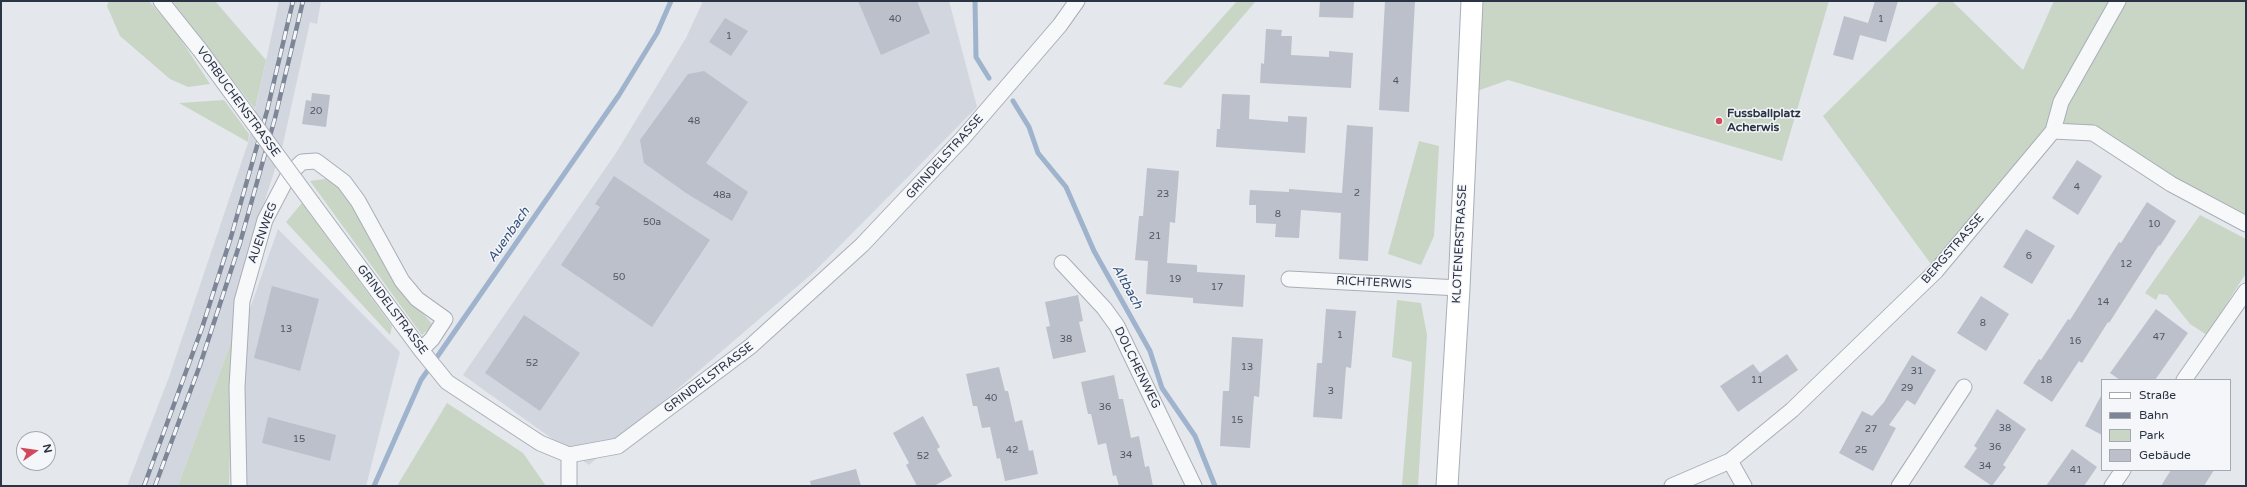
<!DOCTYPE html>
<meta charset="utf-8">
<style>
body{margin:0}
#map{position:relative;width:2247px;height:487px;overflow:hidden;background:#e4e7ec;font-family:"Varela Round",sans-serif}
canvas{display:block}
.frame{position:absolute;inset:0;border:2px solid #2b3445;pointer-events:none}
.legend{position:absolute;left:2101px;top:379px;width:130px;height:92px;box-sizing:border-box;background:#f4f6f9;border:1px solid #a4a8b1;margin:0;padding:5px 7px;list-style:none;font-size:12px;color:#2b3445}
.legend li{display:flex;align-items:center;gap:8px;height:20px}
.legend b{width:20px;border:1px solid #a4a8b1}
.north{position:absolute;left:16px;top:431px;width:40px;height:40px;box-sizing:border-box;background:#f4f6f9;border:1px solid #a4a8b1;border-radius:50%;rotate:77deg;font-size:11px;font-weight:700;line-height:16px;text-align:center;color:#2b3445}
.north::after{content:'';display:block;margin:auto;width:14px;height:18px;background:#d1495b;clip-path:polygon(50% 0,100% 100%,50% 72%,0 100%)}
</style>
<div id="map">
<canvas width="2247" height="487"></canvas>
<div class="frame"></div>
<ul class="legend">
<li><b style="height:5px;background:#fff"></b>Straße</li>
<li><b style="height:5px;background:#7d8696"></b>Bahn</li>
<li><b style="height:11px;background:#c9d6c5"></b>Park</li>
<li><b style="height:11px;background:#bbc0ca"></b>Gebäude</li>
</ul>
<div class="north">N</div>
</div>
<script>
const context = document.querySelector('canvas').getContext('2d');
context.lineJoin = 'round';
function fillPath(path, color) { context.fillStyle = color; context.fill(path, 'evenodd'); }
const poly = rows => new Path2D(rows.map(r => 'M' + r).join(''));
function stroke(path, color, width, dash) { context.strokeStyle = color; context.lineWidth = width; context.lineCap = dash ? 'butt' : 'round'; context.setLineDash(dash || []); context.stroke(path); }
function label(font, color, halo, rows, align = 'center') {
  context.font = font + ' "Varela Round",sans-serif'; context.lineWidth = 3; context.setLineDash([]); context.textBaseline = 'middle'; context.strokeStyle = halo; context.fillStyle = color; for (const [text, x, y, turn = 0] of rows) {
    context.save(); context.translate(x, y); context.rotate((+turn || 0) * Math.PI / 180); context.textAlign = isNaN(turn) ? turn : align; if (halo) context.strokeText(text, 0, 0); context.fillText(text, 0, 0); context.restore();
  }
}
const built = poly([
 [279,1,321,1,317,24,310,22,283,144,245,262,235,298,233,337,178,486,127,486,169,377,248,143],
 [703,1,949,1,977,107,814,272,589,465,463,375,616,153,686,38],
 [278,229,400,352,366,486,247,486,242,382,245,323]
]);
const green = poly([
 [109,1,149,1,176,32,210,84,188,87,170,79,120,36,107,6],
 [172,1,215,1,266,60,255,109],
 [1237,1,1256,1,1181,88,1163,84],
 [1482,1,1829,1,1782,161,1508,80,1477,91],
 [1940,1,1952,1,2023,70,2054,1,2246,1,2246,224,2093,133,2054,131,1936,271,1823,116],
 [224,100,249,134,248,142,179,103],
 [1419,141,1439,146,1434,236,1421,265,1388,254],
 [332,178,355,205,409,298,433,325,422,335,310,181],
 [302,203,392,326,390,335,286,222],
 [2200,215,2246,239,2246,273,2207,335,2190,324,2167,295,2159,294,2156,300,2145,293],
 [1397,300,1421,303,1427,335,1418,486,1402,486,1412,362,1392,357],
 [233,337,229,486,178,486],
 [447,403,523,453,546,486,397,486]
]);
const stream = poly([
 [975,1,976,57,989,78],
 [1013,101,1029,127,1038,153,1066,187,1094,251,1150,351,1162,388,1195,436,1215,486],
 [374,486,421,380,619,95,657,33,671,1]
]);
const building = poly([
 [858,1,917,1,930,33,881,55],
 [1320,1,1354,1,1353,18,1319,17],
 [1385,1,1415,1,1409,112,1379,110],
 [1875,1,1898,1,1886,42,1860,35,1853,60,1833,55,1844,16,1868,23],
 [725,18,748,31,731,56,709,42],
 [1266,29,1282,30,1281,36,1292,36,1291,55,1329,57,1329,51,1353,53,1351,88,1260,83,1261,63,1264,64],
 [704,71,748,102,706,163,748,192,732,221,686,193,644,163,640,140,688,74],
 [312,93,330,95,326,127,302,124,306,100,311,101],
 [1222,94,1250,95,1249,119,1288,122,1288,116,1307,117,1305,153,1216,147,1217,129,1220,129],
 [1347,125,1373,127,1368,261,1339,259,1341,213,1301,210,1299,238,1275,237,1276,224,1256,223,1256,205,1249,205,1250,190,1289,192,1289,189,1342,193],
 [2077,160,2102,176,2078,215,2052,198],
 [1147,168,1179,171,1175,223,1170,222,1167,263,1197,265,1197,272,1245,275,1243,307,1193,303,1193,298,1146,294,1148,261,1135,260,1139,216,1143,216],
 [614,176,710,240,652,327,561,265,600,207,595,204],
 [2147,202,2176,221,2160,246,2159,245,2109,323,2108,322,2082,363,2079,361,2052,402,2023,383,2039,359,2041,360,2068,319,2070,320,2119,242,2121,243],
 [2026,229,2055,246,2032,284,2003,267],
 [272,286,319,299,300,371,254,358],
 [1078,295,1083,321,1079,322,1086,352,1053,359,1046,327,1050,326,1045,302],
 [1981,296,2009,314,1986,351,1957,333],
 [1326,309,1356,311,1351,368,1346,367,1342,419,1313,417,1317,363,1322,363],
 [2156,309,2188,333,2155,380,2120,380,2110,373],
 [524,315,580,353,540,411,485,373],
 [1232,337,1263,339,1259,397,1254,396,1250,448,1220,446,1223,391,1229,391],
 [1787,354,1798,370,1738,412,1720,386,1753,364,1760,373],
 [1912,355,1936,370,1915,405,1907,400,1889,425,1896,428,1873,471,1839,453,1862,411,1872,416,1884,402],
 [999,367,1005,391,1008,391,1015,422,1022,420,1029,451,1033,450,1038,474,1005,481,1000,458,997,459,990,427,982,428,977,406,973,406,966,374],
 [1114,375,1119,399,1123,399,1131,438,1139,436,1145,467,1149,466,1153,486,1119,486,1116,475,1113,476,1106,443,1098,445,1091,414,1088,414,1081,382],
 [2102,394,2102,435,2085,426],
 [1997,409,2026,429,2003,465,2006,467,1992,486,1964,467,1977,448,1974,446],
 [923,416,940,447,937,449,952,476,934,486,917,486,906,465,909,463,893,433],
 [268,417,336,435,330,461,262,443],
 [2072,449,2097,467,2084,486,2046,486],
 [856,469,861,486,811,486,810,481],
 [2171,470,2214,470,2204,486,2161,486]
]);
const street = poly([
 [161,1,200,50],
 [2053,131,2093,133,2171,184,2246,224],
 [313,204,421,350,447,382,540,443,569,455,618,446,751,346,862,245,962,139,1060,25,1077,1],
 [1062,263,1104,308,1117,326,1194,486],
 [1289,279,1459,288],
 [2184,380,2246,291],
 [569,455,569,486],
 [1730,461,1744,486],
 [239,486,237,387,242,301,265,220,289,174,302,162,316,161,344,182,358,201,402,281,417,299,445,319,432,339,421,350],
 [1672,486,1730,461,1792,410,1936,271,2053,131,2061,102,2118,1],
 [1899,486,1964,387],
 [2112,486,2123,470]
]);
const secondary = poly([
 [1447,486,1459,288,1472,1]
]);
const rail = poly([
 [144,486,202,328,231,237,267,111,293,1],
 [155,486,200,365,240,243,275,118,303,1]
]);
const streetBridge = poly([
 [200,50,313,204]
]);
const markers = [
 [1719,121,4,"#d1495b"]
];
const numberNames = [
 ["40",895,19],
 ["1",1881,19],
 ["1",729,36],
 ["4",1396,81],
 ["20",316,111],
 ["48",694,121],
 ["4",2077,187],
 ["2",1357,193],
 ["23",1163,194],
 ["48a",722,195],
 ["8",1278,214],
 ["50a",652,222],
 ["10",2154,224],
 ["21",1155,236],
 ["6",2029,256],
 ["12",2126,264],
 ["50",619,277],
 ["19",1175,279],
 ["17",1217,287],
 ["14",2103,302],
 ["8",1983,323],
 ["13",286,329],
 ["1",1340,335],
 ["47",2159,337],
 ["38",1066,339],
 ["16",2075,341],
 ["52",532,363],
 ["13",1247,367],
 ["31",1917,371],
 ["11",1757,380],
 ["18",2046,380],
 ["29",1907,388],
 ["3",1331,391],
 ["40",991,398],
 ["36",1105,407],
 ["15",1237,420],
 ["38",2005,428],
 ["27",1871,429],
 ["15",299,439],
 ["36",1995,447],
 ["42",1012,450],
 ["25",1861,450],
 ["34",1126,455],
 ["52",923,456],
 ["34",1985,466],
 ["41",2076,470]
];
const streetNames = [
 ["VORBUCHENSTRASSE",238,102,54],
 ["GRINDELSTRASSE",945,157,-48],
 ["AUENWEG",263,233,-70],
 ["KLOTENERSTRASSE",1460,244,-87],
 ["BERGSTRASSE",1953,249,-49],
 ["RICHTERWIS",1374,283,3],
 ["GRINDELSTRASSE",392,310,53],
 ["DOLCHENWEG",1137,368,64],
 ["GRINDELSTRASSE",709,378,-37]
];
const poiNames = [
 ["Fussballplatz",1727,114],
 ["Acherwis",1727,128]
];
const waterNames = [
 ["Auenbach",509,235,-55],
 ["Altbach",1127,287,61]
];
fillPath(built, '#d2d6de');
fillPath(green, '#c9d6c5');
stroke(stream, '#9fb4cc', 5);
fillPath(building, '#bbc0ca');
stroke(street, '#a9aeb7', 17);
stroke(secondary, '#a9aeb7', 23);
stroke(street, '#f7f8fa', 15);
stroke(secondary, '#fff', 21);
stroke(rail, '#7d8696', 4.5);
stroke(rail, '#f4f6f9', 3, [9]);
stroke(streetBridge, '#a9aeb7', 17, []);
stroke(streetBridge, '#f7f8fa', 15);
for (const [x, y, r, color] of markers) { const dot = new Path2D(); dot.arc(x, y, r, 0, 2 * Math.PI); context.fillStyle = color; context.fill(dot); stroke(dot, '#f4f6f9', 1.5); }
label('10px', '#4f5766', null, numberNames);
label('12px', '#2b3445', '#f4f6f9', streetNames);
label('bold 12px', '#2b3445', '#f4f6f9', poiNames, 'left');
label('italic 13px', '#34527a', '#f4f6f9', waterNames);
</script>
